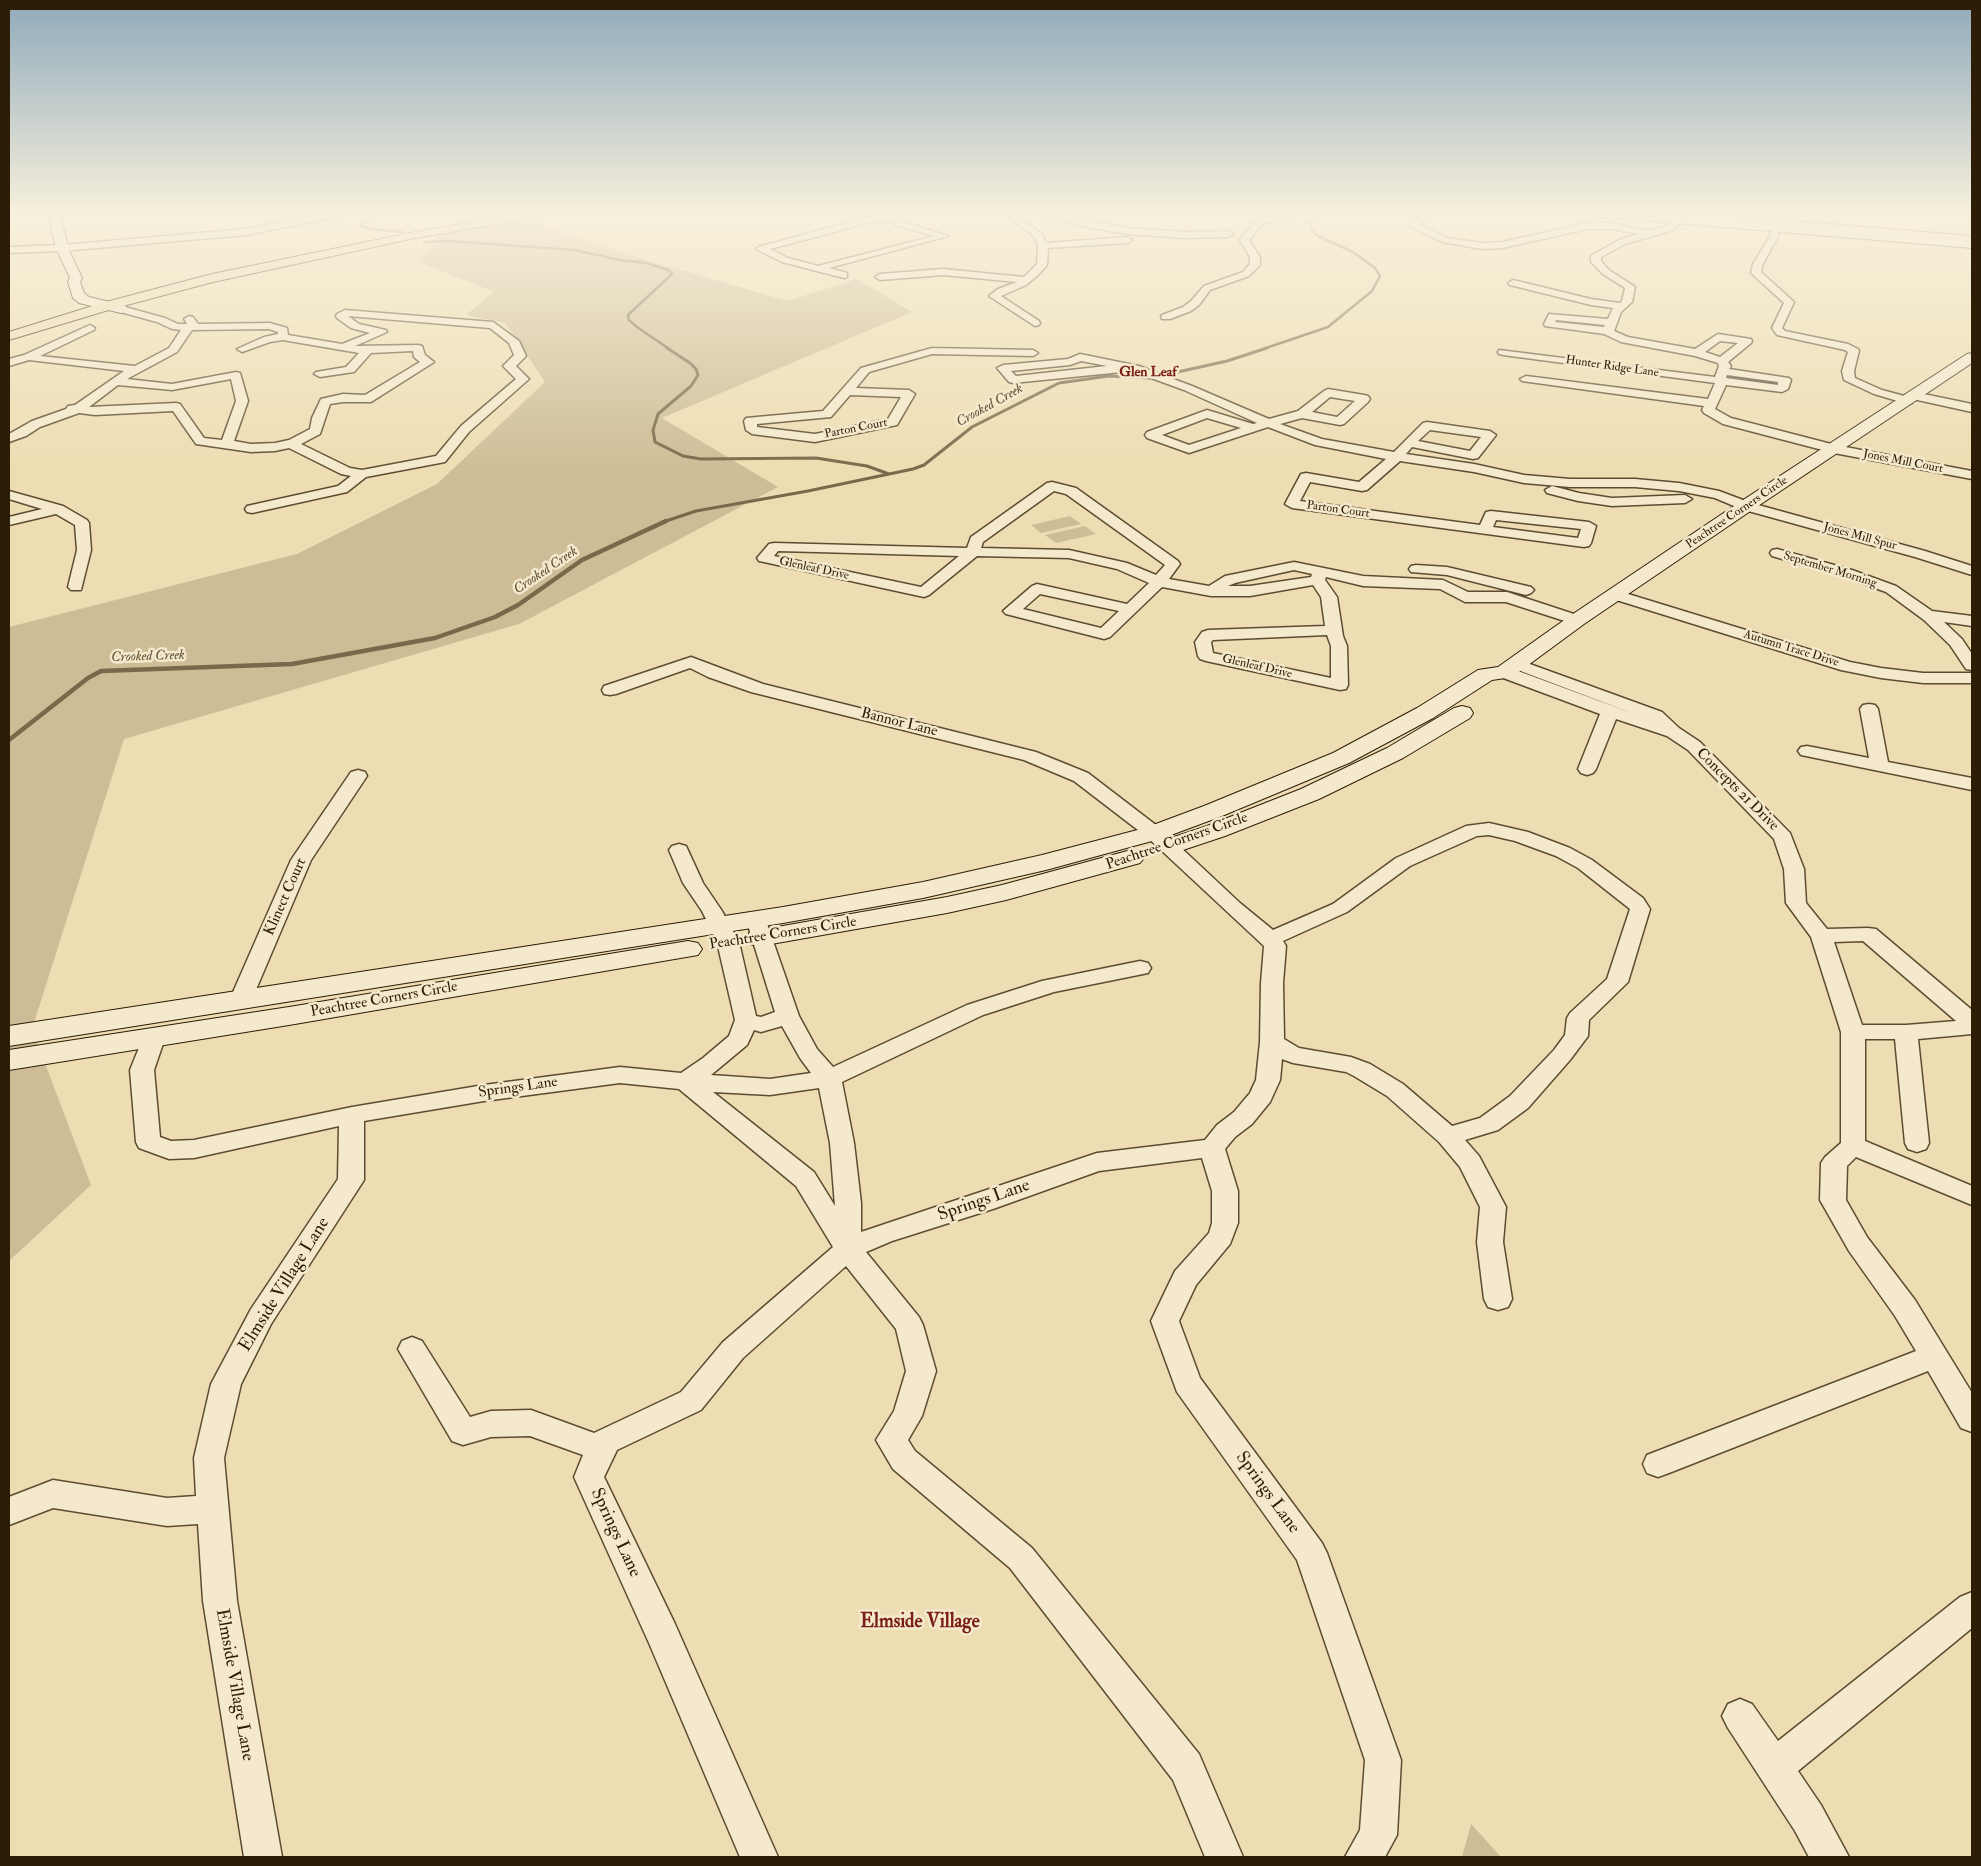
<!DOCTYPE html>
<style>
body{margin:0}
#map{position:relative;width:1981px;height:1866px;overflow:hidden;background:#eeddb2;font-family:"IM FELL Double Pica",serif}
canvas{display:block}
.frame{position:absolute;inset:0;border:10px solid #2d1c06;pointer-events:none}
</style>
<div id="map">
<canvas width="1981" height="1866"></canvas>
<div class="frame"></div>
</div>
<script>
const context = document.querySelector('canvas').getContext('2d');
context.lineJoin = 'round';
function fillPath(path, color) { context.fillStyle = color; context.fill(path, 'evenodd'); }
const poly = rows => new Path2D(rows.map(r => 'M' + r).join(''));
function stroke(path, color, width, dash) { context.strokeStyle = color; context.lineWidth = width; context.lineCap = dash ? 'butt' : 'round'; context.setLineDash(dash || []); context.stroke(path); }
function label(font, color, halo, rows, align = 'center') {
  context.font = font + ' "IM FELL Double Pica",serif'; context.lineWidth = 5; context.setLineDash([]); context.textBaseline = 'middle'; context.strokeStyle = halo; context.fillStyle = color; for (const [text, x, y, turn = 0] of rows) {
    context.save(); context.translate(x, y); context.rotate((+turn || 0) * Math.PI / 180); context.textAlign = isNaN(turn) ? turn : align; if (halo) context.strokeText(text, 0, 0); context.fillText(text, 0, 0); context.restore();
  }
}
const green = poly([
 [511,215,631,255,787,301,857,279,912,312,662,418,778,487,519,624,124,739,32,1029,91,1185,9,1261,9,627,297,554,437,484,545,382,505,323,466,315,494,292,419,262,444,228],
 [1070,516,1081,524,1041,533,1031,525],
 [1085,526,1096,534,1056,543,1045,535],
 [1471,1824,1472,1825,1501,1857,1462,1857]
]);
const streamFar2 = poly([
 [379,213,366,220,361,226,371,229,402,232],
 [424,242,448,241,574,250,620,260,646,263,668,270,672,274,628,315,629,320,637,327,669,349],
 [1263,349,1328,327,1372,291,1380,276,1375,268,1353,252,1316,235,1310,228,1311,221,1322,213]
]);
const streamFar1 = poly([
 [667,348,690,363,696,369,698,375,691,386,658,414,653,430,655,442,683,456,701,459,816,458,867,466,889,474],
 [1173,373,1227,361,1267,348],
 [663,522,696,511,808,491,913,469,924,465,972,427,1059,383,1109,376,1150,378]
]);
const stream = poly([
 [9,740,88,678,101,671,292,664,435,638,495,617,518,605,582,560,666,521]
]);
const street = poly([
 [330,213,345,213,341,216,246,235,62,251,9,253,9,247,62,245,246,229,330,213],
 [898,213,907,213,900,219,901,221,948,236,829,268,847,273,847,277,844,278,782,262,756,249,758,247,869,217,893,216,898,213],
 [892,221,895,225,934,236,818,266,788,258,770,249,872,222,892,221],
 [1003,213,1012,213,1041,233,1046,243,1128,237,1132,240,1128,243,1048,248,1047,265,1038,275,1026,285,1001,296,1039,321,1040,323,1039,325,1035,326,989,296,998,289,1017,282,943,275,880,280,875,277,880,274,943,269,1024,277,1037,264,1038,246,1034,236,1003,213],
 [1035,213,1049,213,1127,228,1185,232,1229,231,1233,234,1229,237,1185,238,1127,234,1092,228,1035,213],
 [1288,213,1301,213,1263,224,1249,240,1260,257,1260,265,1249,276,1210,290,1199,305,1191,311,1170,319,1162,319,1161,317,1162,315,1183,307,1191,301,1204,286,1243,272,1250,264,1250,257,1240,240,1241,238,1257,220,1288,213],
 [1421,213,1430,213,1420,224,1447,238,1482,243,1502,242,1588,223,1611,223,1649,231,1667,226,1670,223,1666,219,1673,217,1680,223,1673,230,1625,244,1601,257,1601,261,1609,270,1635,287,1632,302,1621,312,1614,331,1628,337,1695,349,1718,334,1751,339,1752,341,1751,343,1728,362,1731,366,1729,369,1789,378,1791,380,1788,389,1782,392,1726,385,1715,409,1731,418,1835,445,1972,471,1972,479,1834,453,1723,424,1704,413,1702,410,1704,406,1522,381,1520,379,1526,376,1708,399,1715,383,1503,355,1499,354,1498,352,1499,350,1715,377,1719,366,1718,363,1695,356,1621,342,1604,334,1545,326,1544,324,1549,314,1608,319,1613,308,1591,305,1510,285,1508,283,1513,280,1591,299,1620,303,1622,301,1625,288,1603,274,1591,262,1591,256,1619,240,1639,234,1611,229,1588,229,1502,248,1482,249,1442,242,1411,227,1411,223,1421,213],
 [1556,320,1605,325,1604,327,1555,322,1556,320],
 [1720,341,1738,343,1720,357,1705,352,1720,341],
 [1727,375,1778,382,1778,385,1726,378,1727,375],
 [1776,225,1780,228,1777,238,1763,264,1761,272,1794,302,1782,328,1785,331,1848,344,1858,349,1859,351,1854,371,1855,378,1882,390,1908,397,1910,394,1914,392,1972,404,1972,412,1913,399,1912,403,1908,404,1874,394,1844,380,1842,371,1848,352,1845,350,1777,335,1772,328,1784,303,1751,273,1753,264,1769,238,1772,228,1776,225],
 [121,306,165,318,178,324,187,324,184,319,189,316,193,317,198,324,270,323,287,328,288,335,342,344,370,333,351,328,337,318,336,316,337,314,345,310,493,322,519,341,526,356,516,366,529,379,469,432,445,462,366,477,347,492,252,513,247,512,245,509,247,506,338,486,351,476,341,474,289,448,275,451,251,452,196,444,173,411,95,415,79,413,40,427,26,436,9,442,9,434,32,421,66,409,68,406,75,405,124,371,29,360,9,366,9,359,24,355,90,325,95,328,94,330,40,356,135,366,169,348,181,330,172,329,157,322,117,311,116,309,121,306],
 [348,316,490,328,509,343,514,355,503,366,516,379,461,426,436,456,362,470,350,468,301,444,320,434,330,404,343,402,371,402,434,362,425,355,422,346,418,345,355,346,387,332,386,330,359,324,348,316],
 [269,329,278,332,278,334,264,337,237,349,242,352,270,342,283,340,359,353,346,367,316,372,314,374,320,377,354,372,371,353,413,351,414,357,420,362,365,395,343,394,321,399,312,418,310,429,289,440,275,443,251,444,234,441,248,401,240,373,236,372,172,384,127,379,177,352,192,330,269,329],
 [231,379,236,401,222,440,204,438,180,404,176,403,89,407,118,385,172,390,231,379],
 [932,348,1033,350,1038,353,1033,356,932,354,869,372,856,388,909,390,915,394,897,425,815,442,752,434,746,430,744,421,746,418,823,411,861,368,932,348],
 [850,395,901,397,888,419,815,434,757,427,757,424,831,417,850,395],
 [1080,354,1139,366,1192,386,1269,419,1298,411,1324,391,1328,389,1364,395,1368,396,1370,399,1368,402,1344,424,1340,425,1302,418,1280,424,1322,439,1394,452,1423,423,1427,422,1490,431,1496,435,1478,458,1473,459,1412,447,1406,454,1474,464,1524,475,1570,479,1635,479,1679,483,1719,491,1751,503,1925,551,1972,566,1972,575,1915,557,1741,509,1715,498,1679,491,1635,487,1570,487,1524,483,1474,472,1400,461,1367,490,1362,491,1310,482,1300,501,1480,525,1486,512,1491,511,1589,522,1596,526,1591,543,1589,546,1584,547,1292,508,1285,504,1301,474,1306,473,1359,482,1386,459,1315,445,1268,427,1189,453,1147,438,1145,435,1147,432,1207,410,1253,424,1257,423,1184,390,1132,371,1013,383,1009,382,997,368,1003,365,1068,359,1080,354],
 [1081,361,1107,366,1016,376,1011,371,1070,365,1081,361],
 [1330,397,1355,401,1337,417,1312,412,1330,397],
 [1207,418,1241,428,1189,445,1162,435,1207,418],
 [1430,430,1481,437,1470,451,1418,441,1430,430],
 [1496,520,1581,529,1578,538,1493,527,1496,520],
 [1052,482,1076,488,1178,561,1180,564,1169,579,1209,586,1225,576,1294,562,1363,576,1443,580,1468,592,1507,592,1583,617,1585,620,1583,623,1577,625,1506,602,1465,602,1440,589,1363,586,1326,577,1325,580,1337,597,1343,636,1347,646,1348,685,1346,689,1340,690,1206,661,1200,659,1198,656,1195,642,1202,632,1208,630,1325,626,1321,597,1313,585,1250,596,1211,596,1162,587,1110,637,1104,639,1006,614,1003,611,1032,586,1037,584,1127,604,1149,583,1117,569,1069,558,977,556,929,595,924,597,764,562,759,561,757,558,769,544,774,543,967,548,971,537,1047,483,1052,482],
 [1054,491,1066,494,1165,565,1156,575,1127,563,1069,550,981,548,983,542,1054,491],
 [778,551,817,552,959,556,921,587,774,556,778,551],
 [1294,570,1312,574,1311,577,1250,586,1228,586,1235,583,1294,570],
 [1040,594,1119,611,1101,628,1023,609,1040,594],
 [1327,635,1331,646,1331,678,1213,653,1211,642,1213,640,1327,635],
 [1552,486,1579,493,1612,498,1685,495,1692,499,1685,503,1612,506,1578,501,1547,493,1545,490,1552,486],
 [9,491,63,506,87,520,89,523,91,550,81,590,71,590,68,587,77,550,75,525,56,514,9,525,9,517,42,509,9,499,9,491],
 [1777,549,1852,570,1896,586,1932,611,1972,616,1972,626,1944,622,1962,639,1972,654,1972,670,1966,669,1950,645,1924,620,1886,592,1842,576,1772,556,1770,553,1772,550,1777,549],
 [1416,565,1447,567,1531,587,1534,590,1531,593,1526,595,1447,575,1411,572,1409,569,1411,566,1416,565],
 [1615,590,1850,662,1881,668,1923,673,1972,673,1972,683,1923,683,1881,678,1841,670,1610,598,1607,595,1610,592,1615,590],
 [691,657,763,684,1036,752,1088,773,1161,829,1240,903,1273,930,1333,904,1396,858,1466,826,1489,823,1528,832,1570,848,1592,860,1643,898,1650,909,1628,982,1589,1020,1588,1036,1570,1060,1528,1108,1498,1130,1465,1140,1479,1156,1506,1207,1503,1242,1512,1299,1508,1307,1498,1310,1488,1307,1484,1299,1477,1242,1480,1207,1460,1167,1439,1142,1387,1096,1354,1076,1346,1072,1293,1063,1282,1059,1280,1080,1270,1102,1252,1124,1235,1137,1225,1149,1238,1191,1238,1223,1230,1244,1196,1285,1179,1321,1200,1378,1322,1543,1327,1553,1401,1760,1397,1835,1385,1857,1345,1857,1360,1830,1365,1760,1297,1560,1177,1392,1151,1321,1175,1271,1209,1233,1212,1223,1212,1191,1202,1158,1099,1171,993,1209,892,1241,866,1252,919,1317,923,1325,936,1371,922,1416,908,1440,915,1451,1032,1548,1199,1754,1243,1857,1205,1857,1173,1780,1010,1568,893,1469,876,1440,894,1411,906,1371,896,1329,846,1266,743,1358,701,1410,617,1450,604,1477,675,1624,778,1857,740,1857,649,1643,574,1477,583,1455,530,1436,491,1437,463,1445,452,1441,398,1349,402,1341,412,1337,422,1341,470,1417,491,1411,531,1410,594,1433,681,1392,723,1342,833,1247,796,1186,679,1089,620,1083,484,1101,364,1121,364,1180,271,1324,241,1384,224,1458,237,1601,282,1857,244,1857,203,1601,198,1524,167,1526,53,1508,9,1525,9,1497,53,1480,167,1498,196,1496,194,1458,211,1384,251,1309,338,1179,339,1126,194,1158,169,1159,139,1148,136,1142,130,1070,145,1033,153,1030,161,1033,165,1038,154,1070,160,1137,171,1141,194,1140,352,1107,484,1085,620,1067,681,1073,703,1058,729,1036,735,1020,717,942,702,911,683,883,669,850,672,846,679,844,686,846,703,883,722,911,739,942,756,1016,761,1017,775,1012,746,919,750,915,757,913,764,915,799,1016,817,1049,833,1067,967,1005,1042,981,1140,961,1148,963,1151,968,1148,973,1054,992,983,1015,842,1082,854,1143,861,1203,861,1232,1097,1153,1205,1140,1217,1125,1234,1112,1250,1093,1256,1080,1260,1042,1261,983,1264,946,1147,837,1074,781,1024,760,751,692,708,677,690,668,616,694,610,695,604,694,602,690,604,686,691,657],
 [1489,835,1515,841,1556,856,1578,868,1630,909,1607,979,1570,1013,1567,1018,1565,1035,1554,1050,1510,1096,1480,1118,1452,1126,1403,1084,1370,1064,1351,1057,1299,1048,1284,1039,1283,983,1286,946,1283,941,1347,912,1410,866,1477,836,1489,835],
 [782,1026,800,1058,811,1073,770,1079,711,1075,747,1045,754,1030,761,1032,782,1026],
 [819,1088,830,1143,835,1206,814,1172,713,1092,770,1095,819,1088],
 [1516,659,1662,712,1679,728,1700,742,1790,833,1804,869,1806,903,1827,929,1868,928,1876,929,1972,1010,1972,1034,1918,1039,1929,1143,1926,1149,1917,1152,1908,1149,1905,1143,1895,1039,1865,1039,1865,1141,1972,1186,1972,1205,1856,1157,1847,1166,1846,1200,1867,1237,1915,1300,1972,1393,1972,1432,1961,1428,1928,1371,1669,1473,1658,1477,1647,1473,1643,1464,1647,1455,1916,1351,1895,1316,1849,1251,1820,1200,1821,1163,1825,1157,1841,1143,1841,1032,1811,937,1786,903,1784,869,1774,839,1688,750,1667,736,1616,719,1596,769,1593,773,1587,775,1581,773,1578,769,1600,714,1498,676,1496,672,1498,668,1510,668,1637,715,1510,667,1508,664,1510,661,1516,659],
 [1863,941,1956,1021,1906,1025,1862,1025,1834,942,1863,941],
 [1869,704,1875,705,1878,709,1888,762,1972,778,1972,790,1801,755,1798,751,1801,747,1807,746,1869,758,1860,709,1863,705,1869,704],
 [358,770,365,772,367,776,311,860,252,999,249,1004,241,1006,233,1004,230,999,291,860,351,772,358,770],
 [1972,1592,1972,1628,1798,1771,1821,1805,1849,1857,1809,1857,1795,1831,1728,1728,1722,1716,1728,1704,1740,1699,1752,1704,1778,1741,1960,1597,1972,1592]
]);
const secondary = poly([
 [53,213,64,213,61,218,68,248,82,278,80,282,84,293,89,297,126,306,128,309,126,312,121,313,79,303,73,298,68,282,70,278,56,248,49,218,53,213],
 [1587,213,1628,213,1972,241,1972,248,1592,216,1587,213],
 [1972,353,1972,363,1752,510,1584,624,1512,677,1492,680,1433,718,1349,763,1222,816,1163,838,1046,870,923,898,783,923,9,1046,9,1026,783,907,923,882,1042,855,1145,828,1204,806,1333,753,1417,708,1478,670,1498,667,1570,616,1740,502,1967,354,1972,353],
 [1462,706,1470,708,1473,713,1470,718,1403,758,1319,799,1225,836,1177,852,1168,849,1164,844,1168,839,1207,826,1301,789,1387,748,1454,708,1462,706],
 [1131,850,1140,853,1144,858,1140,863,1006,900,947,913,760,946,750,944,746,938,750,932,760,930,947,897,1002,885,1131,850],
 [688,941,698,943,702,949,698,955,289,1025,9,1070,9,1050,289,1007,688,941]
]);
const primary = poly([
 [526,213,549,213,544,216,415,238,213,282,112,309,9,340,9,332,102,303,212,274,415,232,526,213]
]);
const highway = poly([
 [1658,213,1699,213,1972,236,1972,242,1663,216,1658,213]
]);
const farStreetnames = [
 ["Hunter Ridge Lane",1612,367,8],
 ["Parton Court",856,429,-11],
 ["Jones Mill Court",1903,462,11],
 ["Parton Court",1338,510,8],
 ["Peachtree Corners Circle",1737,513,-34],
 ["Jones Mill Spur",1860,537,15],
 ["Glenleaf Drive",814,569,12],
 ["September Morning",1830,570,17],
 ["Autumn Trace Drive",1791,649,17],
 ["Glenleaf Drive",1257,667,13]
];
const farNeighbourhoodnames = [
 ["Glen Leaf",1148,373]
];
const farWaternames = [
 ["Crooked Creek",990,406,-29],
 ["Crooked Creek",546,571,-34],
 ["Crooked Creek",148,657,-2]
];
const streetNames = [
 ["Bannor Lane",899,723,14],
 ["Concepts 21 Drive",1737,790,45],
 ["Peachtree Corners Circle",1177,842,-19],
 ["Klinect Court",286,897,-66],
 ["Peachtree Corners Circle",783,934,-9],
 ["Peachtree Corners Circle",384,1000,-10],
 ["Springs Lane",518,1088,-8]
];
const nearStreetnames = [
 ["Springs Lane",984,1201,-19],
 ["Elmside Village Lane",285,1285,-58],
 ["Springs Lane",1267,1493,54],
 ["Springs Lane",615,1533,65],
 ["Elmside Village Lane",234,1685,80]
];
const nearNeighbourhoodnames = [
 ["Elmside Village",920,1623]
];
fillPath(green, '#cdbc95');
stroke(streamFar2, '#79684a', 2.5);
stroke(streamFar1, '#79684a', 3);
stroke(stream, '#79684a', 4.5);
stroke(street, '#5d4c31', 3);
stroke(secondary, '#2d1c06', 2);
stroke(primary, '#2d1c06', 2);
stroke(highway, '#2d1c06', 2);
fillPath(street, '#f4e9cd');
fillPath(secondary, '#f4e9cd');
fillPath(primary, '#eeddb2');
fillPath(highway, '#eeddb2');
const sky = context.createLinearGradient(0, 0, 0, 474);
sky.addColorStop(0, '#90aabb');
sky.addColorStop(0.45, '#f7f0dc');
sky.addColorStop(1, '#f7f0dc00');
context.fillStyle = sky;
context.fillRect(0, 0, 1981, 474);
label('12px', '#2d1c06', '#f4e9cd', farStreetnames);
label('bold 14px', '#7a1f14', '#f4e9cd', farNeighbourhoodnames);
label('italic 14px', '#604f34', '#f4e9cd', farWaternames);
label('15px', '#2d1c06', '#f4e9cd', streetNames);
label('18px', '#2d1c06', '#f4e9cd', nearStreetnames);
label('bold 19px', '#7a1f14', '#f4e9cd', nearNeighbourhoodnames);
</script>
